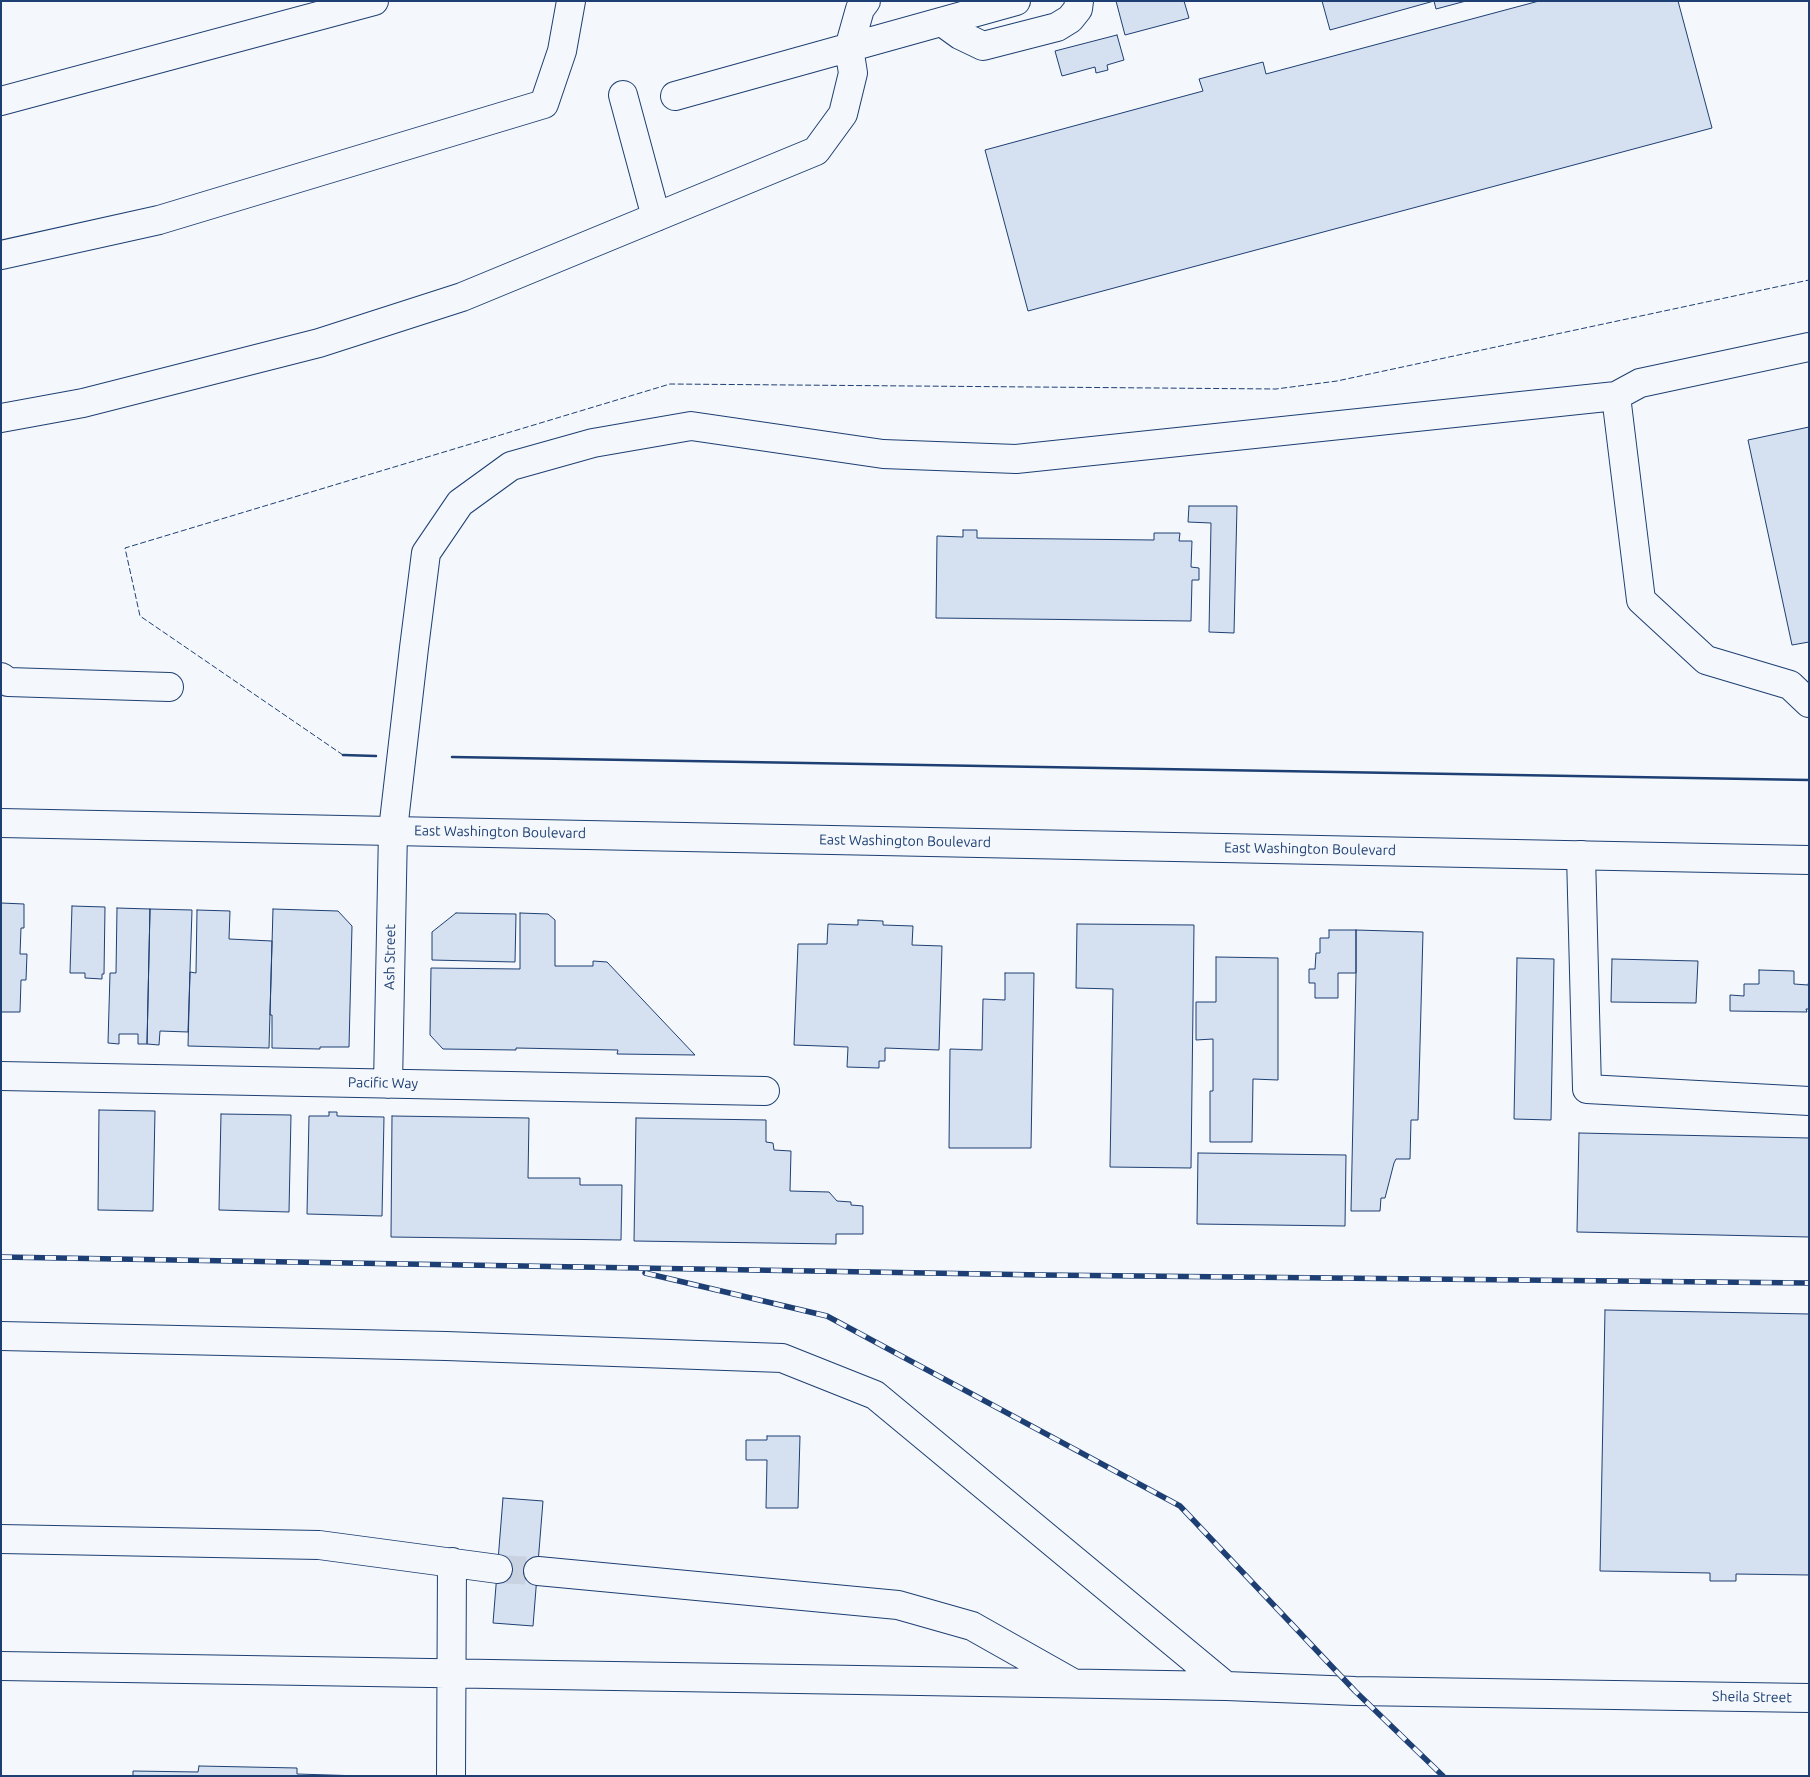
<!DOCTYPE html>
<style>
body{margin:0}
#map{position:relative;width:1810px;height:1777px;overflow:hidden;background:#f4f7fb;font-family:Ubuntu,sans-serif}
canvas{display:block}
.frame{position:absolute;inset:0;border:2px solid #1d3f73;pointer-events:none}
</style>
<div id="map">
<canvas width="1810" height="1777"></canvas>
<div class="frame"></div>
</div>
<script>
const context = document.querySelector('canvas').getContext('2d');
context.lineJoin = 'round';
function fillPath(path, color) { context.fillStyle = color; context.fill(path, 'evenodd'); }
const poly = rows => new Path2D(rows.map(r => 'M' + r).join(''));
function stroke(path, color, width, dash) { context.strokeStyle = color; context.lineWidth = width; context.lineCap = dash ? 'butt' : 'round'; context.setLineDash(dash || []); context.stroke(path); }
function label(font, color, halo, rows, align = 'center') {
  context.font = font + ' Ubuntu,sans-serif'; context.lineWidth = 4; context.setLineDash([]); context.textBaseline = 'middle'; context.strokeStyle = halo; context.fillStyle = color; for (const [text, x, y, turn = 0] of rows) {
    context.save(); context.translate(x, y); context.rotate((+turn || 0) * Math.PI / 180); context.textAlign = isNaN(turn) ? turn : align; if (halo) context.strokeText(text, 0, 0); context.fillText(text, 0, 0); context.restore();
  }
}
const building = poly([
 [1116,1,1184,1,1189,18,1125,35,1116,1],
 [1322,1,1466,1,1436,9,1434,1,1330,30,1322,1],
 [1539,1,1678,1,1712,128,1028,311,985,150,1203,91,1199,79,1263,62,1266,74,1539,1],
 [1117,35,1124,60,1107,65,1108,70,1096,73,1095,67,1062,76,1055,51,1117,35],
 [1809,427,1809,642,1792,645,1748,440,1809,427],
 [1189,506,1237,506,1234,633,1209,632,1211,523,1188,522,1189,506],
 [963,530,977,530,977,538,1154,540,1154,533,1180,533,1179,541,1192,541,1191,567,1199,568,1199,580,1192,580,1191,621,936,618,937,536,963,537,963,530],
 [1,903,24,904,24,928,21,928,20,954,27,954,26,980,21,980,20,1012,1,1012,1,903],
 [72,906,105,907,104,974,102,974,102,979,85,978,85,973,70,973,72,906],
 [117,908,150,909,147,1044,138,1044,138,1034,119,1034,119,1044,108,1043,110,973,116,973,117,908],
 [150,909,192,910,188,1032,160,1031,159,1045,147,1044,150,909],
 [273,909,338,911,352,926,349,1047,320,1047,320,1049,272,1048,272,1015,270,1015,273,909],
 [197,910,230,911,229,939,272,941,269,1048,188,1046,190,972,196,973,197,910],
 [456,913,516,914,515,962,432,960,432,932,456,913],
 [520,913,548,914,555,920,555,966,593,966,593,961,607,962,695,1055,617,1054,618,1050,516,1048,516,1050,443,1049,430,1035,431,968,520,969,520,913],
 [858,920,883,921,883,925,913,926,912,945,942,946,939,1050,885,1048,885,1061,879,1061,879,1068,847,1067,848,1047,794,1045,798,944,827,944,828,924,858,925,858,920],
 [1077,924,1194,925,1191,1168,1110,1167,1113,989,1076,988,1077,924],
 [1329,930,1356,930,1356,973,1338,973,1338,998,1315,998,1315,983,1309,983,1309,969,1315,969,1316,953,1320,953,1320,938,1329,938,1329,930],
 [1356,930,1423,932,1418,1120,1411,1120,1410,1159,1396,1159,1394,1163,1385,1198,1381,1198,1380,1211,1351,1211,1356,973,1356,930],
 [1216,957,1278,958,1278,1080,1253,1079,1252,1142,1210,1142,1210,1091,1213,1091,1213,1039,1196,1040,1196,1002,1216,1002,1216,957],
 [1517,958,1554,959,1551,1120,1514,1119,1517,958],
 [1612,959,1698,961,1696,1003,1611,1002,1612,959],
 [1759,970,1794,971,1794,984,1808,985,1809,980,1809,1009,1806,1009,1807,1012,1730,1011,1730,995,1744,996,1744,984,1759,984,1759,970],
 [1005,973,1034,973,1031,1148,949,1148,950,1049,982,1050,983,999,1005,1000,1005,973],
 [99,1110,155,1111,153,1211,98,1210,99,1110],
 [329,1112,337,1112,337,1116,384,1117,382,1216,307,1214,309,1116,329,1116,329,1112],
 [221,1114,291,1115,289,1212,219,1210,221,1114],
 [392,1116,529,1118,528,1178,580,1178,580,1185,622,1185,621,1240,391,1237,392,1116],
 [636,1118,766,1120,766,1142,773,1143,774,1150,791,1151,790,1191,829,1192,837,1201,851,1202,851,1205,863,1206,863,1234,836,1234,836,1244,634,1241,636,1118],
 [1579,1133,1809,1138,1809,1237,1577,1232,1579,1133],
 [1198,1153,1346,1155,1345,1226,1197,1224,1198,1153],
 [1605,1310,1809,1314,1809,1575,1736,1574,1736,1581,1710,1581,1710,1573,1600,1571,1605,1310],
 [767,1436,800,1436,798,1508,766,1508,767,1460,746,1460,746,1440,767,1440,767,1436],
 [503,1498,543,1501,533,1626,493,1623,503,1498],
 [199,1766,297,1768,297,1774,362,1776,133,1776,133,1771,198,1772,199,1766]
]);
const minorTunnel = poly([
 [498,1569,538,1571]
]);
const minor = poly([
 [942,22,960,35,983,46,1057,27,1070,19,1078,9,1079,1],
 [623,95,656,217],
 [675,96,1016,1],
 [1,101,374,1],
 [1,255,159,220,544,104,562,51,571,1],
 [1809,347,1640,383,1616,396,1641,600,1706,660,1790,685,1809,703],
 [1,418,83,403,319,343,462,297,816,151,843,114,853,73,849,48,860,9,866,1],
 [1,677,8,682,169,687],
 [1581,855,1587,1089,1809,1101],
 [1,1076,765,1091],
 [388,1084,393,830,414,648,426,553,460,503,511,466,593,443,691,426,883,454,1016,459,1616,396],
 [1,1336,446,1346,782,1358,875,1395,1226,1686],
 [1,1539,319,1545,498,1569],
 [538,1571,898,1605,972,1626,1073,1683],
 [1,1666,1226,1686,1355,1691,1809,1698],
 [451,1776,452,1562]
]);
const major = poly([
 [1,823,1809,860]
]);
const rail = poly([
 [1,1257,1043,1275,1809,1283],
 [645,1273,827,1316,1180,1506,1355,1691,1443,1776]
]);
const fence = poly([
 [343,755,140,616,125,548,670,384,1276,389,1337,381,1809,280]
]);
const wall = poly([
 [343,755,376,756],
 [452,757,1809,780]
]);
const streetNames = [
 ["East Washington Boulevard",500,832,1],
 ["East Washington Boulevard",905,841,1],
 ["East Washington Boulevard",1310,849,1],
 ["Ash Street",390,957,-89],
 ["Pacific Way",383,1083,1],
 ["Sheila Street",1752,1697,1]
];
fillPath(building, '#d5e0f0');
stroke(building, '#1d3f73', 1);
stroke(minorTunnel, '#c9d2e0', 28, [28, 14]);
stroke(minor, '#1d3f73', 30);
stroke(major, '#1d3f73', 30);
stroke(minor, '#f4f7fb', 28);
stroke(major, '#f4f7fb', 28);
stroke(rail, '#1d3f73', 5.5);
stroke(rail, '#f4f7fb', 4, [11]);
stroke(fence, '#1d3f73', 1, [6, 2.5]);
stroke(wall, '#1d3f73', 2.5);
label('14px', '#1d3f73', '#f4f7fb', streetNames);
</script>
